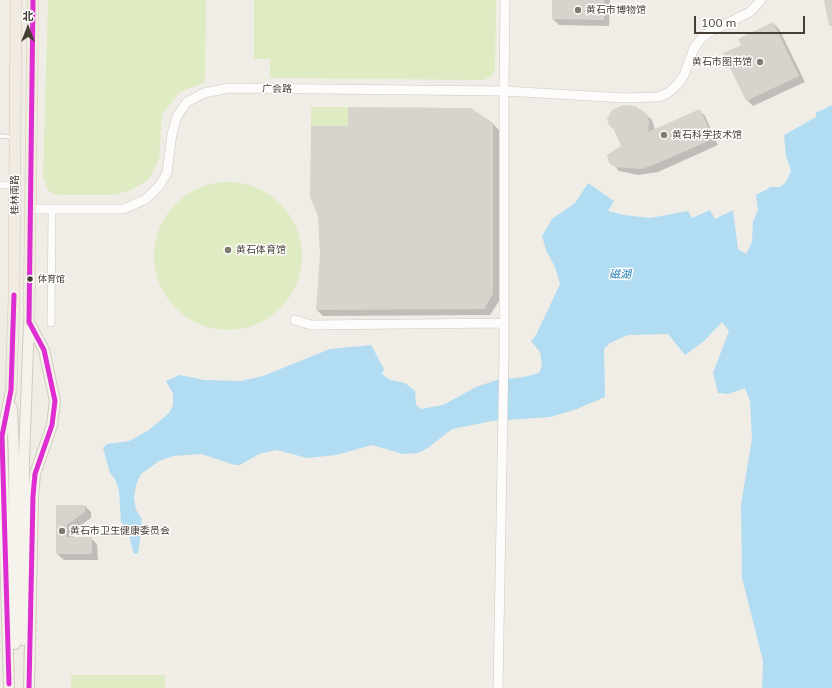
<!DOCTYPE html>
<meta charset="utf-8">
<style>
body{margin:0}
#map{position:relative;width:832px;height:688px;overflow:hidden;background:#f0ede6;font-family:Mulish,"Noto Sans SC",sans-serif}
canvas{display:block}
.north{position:absolute;left:8px;top:8px;width:40px;height:40px;-webkit-text-stroke:3px #fff;paint-order:stroke;rotate:0deg;font-size:11px;font-weight:700;line-height:16px;text-align:center;color:#463d33}
.north::after{content:'';display:block;margin:auto;width:14px;height:18px;background:#463d33;clip-path:polygon(50% 0,100% 100%,50% 72%,0 100%)}
.scale{position:absolute;left:694px;top:16px;width:111px;height:18px;box-sizing:border-box;border:2px solid #463d33;border-top:0;padding-left:5px;font-size:12px;line-height:14px;white-space:nowrap;color:#463d33;-webkit-text-stroke:3px #fff;paint-order:stroke}
</style>
<div id="map">
<canvas width="832" height="688"></canvas>
<div class="north">北</div>
<div class="scale">100 m</div>
</div>
<script>
const context = document.querySelector('canvas').getContext('2d');
context.lineJoin = 'round';
function fillPath(path, color) { context.fillStyle = color; context.fill(path, 'evenodd'); }
const poly = rows => new Path2D(rows.map(r => 'M' + r).join(''));
function stroke(path, color, width, dash) { context.strokeStyle = color; context.lineWidth = width; context.lineCap = dash ? 'butt' : 'round'; context.setLineDash(dash || []); context.stroke(path); }
function label(font, color, halo, rows, align = 'center') {
  context.font = font + ' Mulish,"Noto Sans SC",sans-serif'; context.lineWidth = 3; context.setLineDash([]); context.textBaseline = 'middle'; context.strokeStyle = halo; context.fillStyle = color; for (const [text, x, y, turn = 0] of rows) {
    context.save(); context.translate(x, y); context.rotate((+turn || 0) * Math.PI / 180); context.textAlign = isNaN(turn) ? turn : align; if (halo) context.strokeText(text, 0, 0); context.fillText(text, 0, 0); context.restore();
  }
}
const green = poly([
 [48,0,206,0,205,82,180,92,162,114,159,160,148,180,129,191,113,195,57,195,48,191,43,176],
 [254,0,496,0,495,71,490,77,483,80,270,78,270,59,254,59],
 [311,107,348,107,348,126,311,126],
 '154 256a74 74 0 1 1 148 0a74 74 0 1 1-148 0Z',
 [71,675,165,675,165,688,71,688]
]);
const water = poly([
 [832,105,832,688,762,688,763,661,742,578,741,504,752,439,750,401,745,388,728,394,718,393,713,373,729,331,722,322,703,342,685,355,668,334,628,335,610,343,604,349,605,397,577,409,550,417,492,421,452,429,429,447,418,453,403,454,372,445,336,455,307,458,277,450,259,454,240,465,235,465,201,454,173,456,159,461,141,474,136,485,134,498,136,510,141,517,142,526,138,553,134,554,128,532,121,522,119,491,115,479,110,473,103,448,107,444,129,441,149,430,169,413,173,405,173,394,166,381,180,375,204,380,241,381,263,376,330,349,371,345,384,369,382,374,390,380,405,383,415,391,416,405,421,409,443,405,476,387,497,380,524,377,539,373,542,365,540,352,531,341,536,335,560,284,555,267,546,250,542,236,552,219,575,203,588,183,614,201,608,211,624,215,650,218,688,211,692,218,710,210,715,219,733,210,738,249,746,254,752,242,753,221,758,210,756,195,771,187,780,187,786,182,791,171,786,156,784,135,816,117,816,113]
]);
const shadow = poly([
 [553,0,610,0,609,26,559,25,553,19],
 [773,23,779,29,805,82,753,106,747,100],
 [699,110,705,116,718,145,658,172,638,175,619,171,608,159,608,156,622,146,645,114,652,120,655,130],
 [492,123,499,130,499,301,490,315,323,316,317,310],
 [57,506,85,506,91,512,91,518,73,531,73,538,91,538,97,544,98,560,64,560,57,554]
]);
const building = poly([
 [552,0,604,0,604,20,552,19],
 [824,0,832,0,832,26,829,26],
 [773,22,799,76,746,101,723,53,741,45,738,39],
 [623,105,635,106,646,113,649,122,648,132,700,109,713,139,651,166,640,169,615,167,609,163,607,155,621,146,614,130,609,125,607,119,612,110],
 [348,107,471,108,493,123,493,294,484,309,316,310,320,255,318,216,310,197,311,126,348,126],
 [56,505,85,505,85,512,67,525,67,537,92,537,92,554,56,554]
]);
const service = poly([
 [0,136,14,137]
]);
const minor = poly([
 [0,185,15,185],
 [51,323,52,210]
]);
const tertiary = poly([
 [32,209,124,209,146,199,159,186,167,173,172,134,177,116,187,102,204,93,229,88,504,91,505,0],
 [295,320,311,325,503,323],
 [498,688,504,353,504,91,625,98,658,97,668,93,678,84,684,75,694,48,702,38,708,33,750,12,761,0]
]);
const secondary = poly([
 [12,408,14,455,15,644],
 [23,640,24,458,29,322],
 [9,688,2,436,11,390],
 [29,688,33,496,35,474,52,425,55,401,44,350,29,322]
]);
const primary = poly([
 [29,322,33,0],
 [11,390,14,298,16,0]
]);
const bus1 = poly([
 [9,684,2,436,11,390,14,295],
 [29,688,33,496,35,474,52,425,55,401,44,350,29,322,33,0]
]);
const markers = [
 [578,10,4,"#827b72"],
 [760,62,4,"#827b72"],
 [664,135,4,"#827b72"],
 [228,250,4,"#827b72"],
 [30,279,3.5,"#463d33"],
 [62,531,4,"#827b72"]
];
const busNames = [
 ["体育馆",38,279]
];
const poiNames = [
 ["黄石市博物馆",586,10],
 ["黄石市图书馆",752,62,"right"],
 ["黄石科学技术馆",672,135],
 ["黄石体育馆",236,250],
 ["黄石市卫生健康委员会",70,531]
];
const streetNames = [
 ["广会路",277,89,1],
 ["桂林南路",15,195,-90]
];
const waterNames = [
 ["磁湖",620,275]
];
fillPath(green, '#dfecc3');
fillPath(water, '#b2dcf2');
fillPath(shadow, '#0003');
fillPath(building, '#d8d4cd');
stroke(service, '#ccc9c3', 5);
stroke(minor, '#ccc9c3', 8);
stroke(tertiary, '#ccc9c3', 10);
stroke(secondary, '#d1cbbe', 12);
stroke(primary, '#d4c8b2', 12);
stroke(service, '#fdfcfb', 3.5);
stroke(minor, '#fdfcfb', 7);
stroke(tertiary, '#fdfcfb', 9);
stroke(secondary, '#f6f3ed', 10);
stroke(primary, '#f1ebe2', 11);
stroke(bus1, '#de2dd1', 5);
for (const [x, y, r, color] of markers) { const dot = new Path2D(); dot.arc(x, y, r, 0, 2 * Math.PI); context.fillStyle = color; context.fill(dot); stroke(dot, '#fff', 1.5); }
label('9px', '#463d33', '#fff', busNames, 'left');
label('10px', '#463d33', '#fff', poiNames, 'left');
label('10px', '#463d33', '#fff', streetNames);
label('italic 11px', '#217cb3', '#fff', waterNames);
</script>
